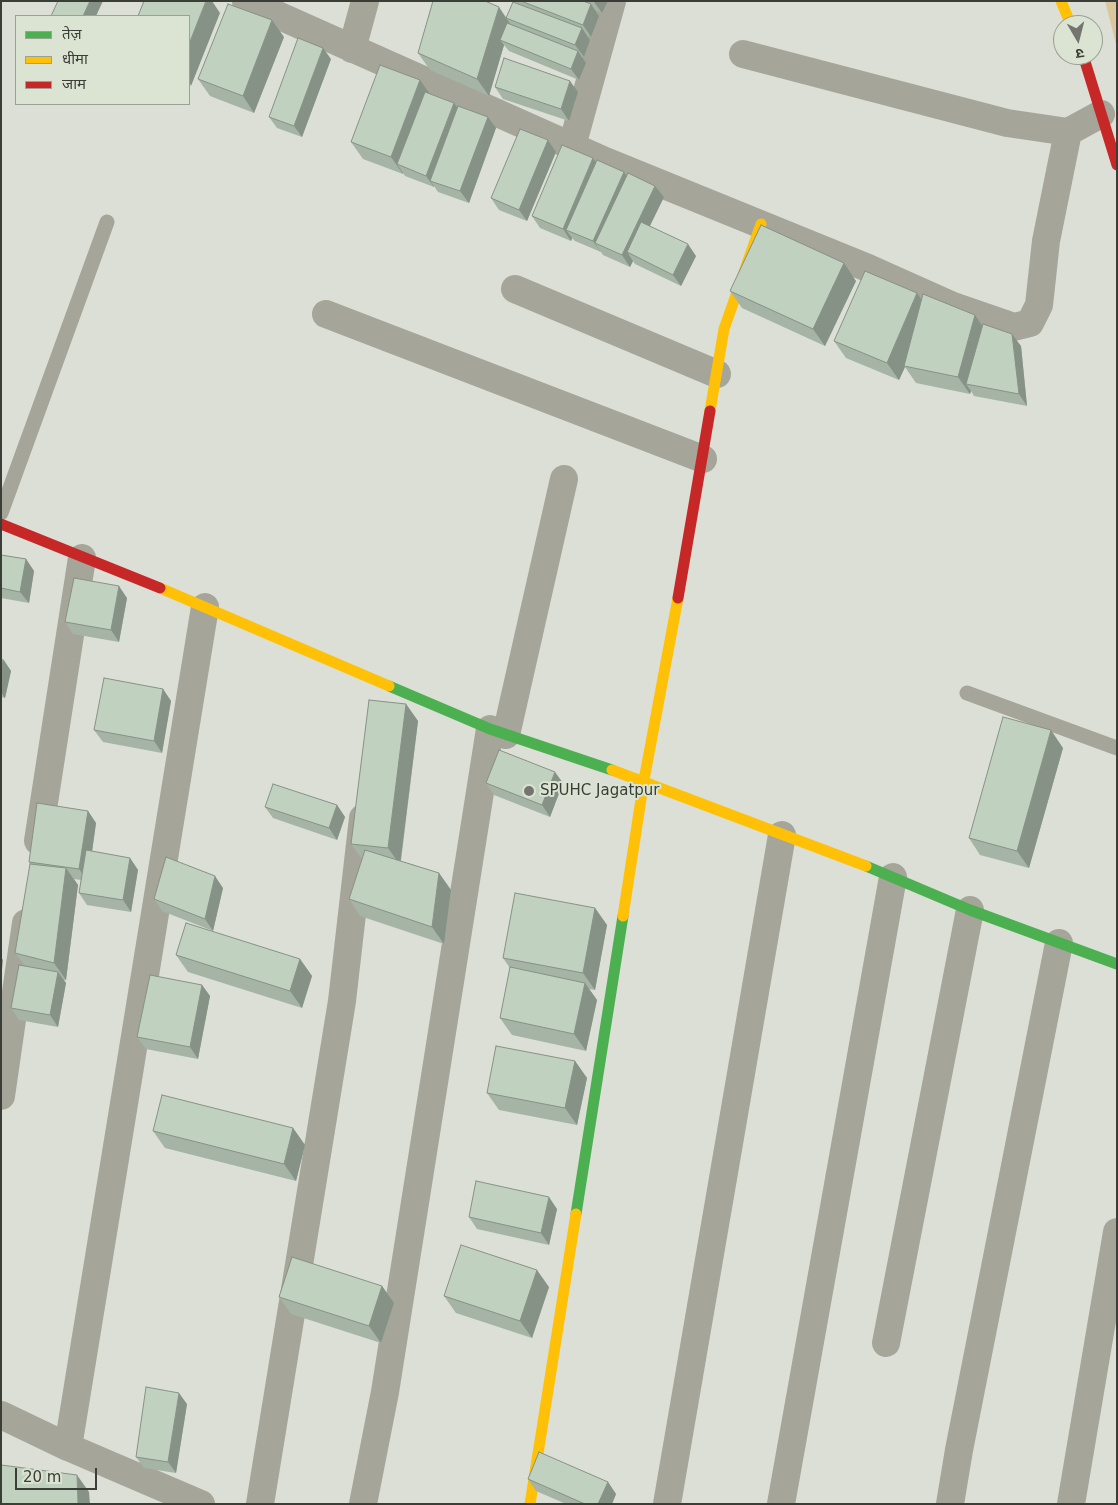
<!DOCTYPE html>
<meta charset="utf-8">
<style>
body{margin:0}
#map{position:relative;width:1118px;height:1505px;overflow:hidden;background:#dbdfd6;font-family:"DejaVu Sans","Noto Sans Devanagari",sans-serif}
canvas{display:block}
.frame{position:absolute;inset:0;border:2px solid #3b3e37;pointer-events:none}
.legend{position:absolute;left:15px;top:15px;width:175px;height:90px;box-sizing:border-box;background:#dbe3d2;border:1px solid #9ba194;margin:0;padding:6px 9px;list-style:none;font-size:15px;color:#3b3e37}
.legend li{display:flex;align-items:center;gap:10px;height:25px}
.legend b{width:25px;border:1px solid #9ba194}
.north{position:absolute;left:1053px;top:15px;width:50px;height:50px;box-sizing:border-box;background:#dbe3d2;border:1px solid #9ba194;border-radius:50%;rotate:172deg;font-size:14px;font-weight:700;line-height:20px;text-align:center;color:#3b3e37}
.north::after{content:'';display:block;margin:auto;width:18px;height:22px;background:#73766f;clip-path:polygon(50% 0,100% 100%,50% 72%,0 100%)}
.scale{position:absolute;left:15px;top:1468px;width:82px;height:22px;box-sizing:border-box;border:2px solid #3b3e37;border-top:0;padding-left:6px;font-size:15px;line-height:18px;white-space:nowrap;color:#3b3e37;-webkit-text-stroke:4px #dbe3d2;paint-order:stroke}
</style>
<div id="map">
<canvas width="1118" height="1505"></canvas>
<div class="frame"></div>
<ul class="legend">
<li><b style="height:6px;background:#4caf50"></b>तेज़</li>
<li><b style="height:6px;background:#ffc107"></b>धीमा</li>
<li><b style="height:6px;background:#c62828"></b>जाम</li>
</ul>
<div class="north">उ</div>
<div class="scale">20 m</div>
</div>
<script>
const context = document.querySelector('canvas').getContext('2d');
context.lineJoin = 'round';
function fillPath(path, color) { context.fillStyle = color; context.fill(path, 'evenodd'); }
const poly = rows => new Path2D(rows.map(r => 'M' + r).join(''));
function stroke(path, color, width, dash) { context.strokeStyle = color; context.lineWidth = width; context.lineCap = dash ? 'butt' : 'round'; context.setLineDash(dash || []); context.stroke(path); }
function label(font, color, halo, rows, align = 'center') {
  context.font = font + ' "DejaVu Sans",sans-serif'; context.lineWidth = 4; context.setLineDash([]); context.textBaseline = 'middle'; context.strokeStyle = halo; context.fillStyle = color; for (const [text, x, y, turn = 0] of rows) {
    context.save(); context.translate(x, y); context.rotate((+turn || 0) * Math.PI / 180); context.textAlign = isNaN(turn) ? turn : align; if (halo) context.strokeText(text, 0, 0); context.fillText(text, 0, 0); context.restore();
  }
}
const green = poly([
 [1105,1,1117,1,1117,48]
]);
const lane = poly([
 [1,513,107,222],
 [967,693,1117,748]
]);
const street = poly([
 [246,1,605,161,868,268,953,306,1014,327,1030,323,1039,305,1046,241,1068,132],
 [352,49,365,1],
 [743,54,1007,123,1068,132,1101,114],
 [572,146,612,1],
 [515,289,717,374],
 [326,314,703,459],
 [506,735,564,479],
 [38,841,82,558],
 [1,1096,26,923],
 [886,1343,970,910],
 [1,1415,68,1447,201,1504],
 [68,1447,205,607],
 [260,1504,342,1001,363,818],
 [363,1504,385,1392,490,729],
 [667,1504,782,835],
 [781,1504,893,877],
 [950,1504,959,1450,1059,943],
 [1071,1504,1117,1232]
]);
const fast = poly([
 [389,686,490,729,612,770],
 [866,866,970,910,1117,964],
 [576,1214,623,916]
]);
const slow = poly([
 [1061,1,1071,25],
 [710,411,724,329,761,224],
 [160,588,389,686],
 [612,770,866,866],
 [623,916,644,780,678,598],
 [530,1504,576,1214]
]);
const jam = poly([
 [1083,55,1117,165],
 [1,524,160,588],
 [678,598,710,411]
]);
const wall = poly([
 [514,1,608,1,602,13,596,10,599,16,591,37,587,36,590,40,584,57,581,56,586,63,579,80,509,51,504,45,489,96,430,70,418,53,506,17,515,3],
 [284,37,254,113,210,96,198,79],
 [331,59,302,137,277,128,269,117],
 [495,87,578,92,569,121,503,99],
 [430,94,457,107,488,117,496,128,469,203,438,192,434,186,434,187,405,176,403,173,403,174,363,159,351,142],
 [548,140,556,152,527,221,499,210,491,198],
 [596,163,624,172,627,176,655,186,664,197,650,226,696,256,681,286,635,264,633,261,630,267,603,255,601,252,575,241,572,238,571,241,540,228,532,216],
 [856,281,825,346,742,308,730,291],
 [917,293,922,299,975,315,982,326,1021,346,1027,406,974,396,971,391,970,394,916,383,905,367,899,380,846,358,834,341],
 [1,555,26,559,34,571,29,603,1,598],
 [127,598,119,642,73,634,65,622],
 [1,659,3,659,11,671,5,698,1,697],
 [163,689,171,701,162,753,103,742,94,730],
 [406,704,418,721,401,861,439,873,451,890,444,944,360,916,349,899,362,859,351,844],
 [1063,748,1029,868,980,855,969,838],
 [486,783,563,783,550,817,494,795],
 [337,805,345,817,337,840,273,818,265,807],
 [88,811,96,823,92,851,130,858,138,870,131,912,87,905,79,893,81,880,74,879,78,885,66,980,64,980,66,983,58,1027,19,1020,11,1008,25,966,15,953,30,864,29,862],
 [223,888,213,931,162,911,154,899],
 [595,908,607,925,595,990,589,989,597,1000,586,1051,512,1035,500,1018,510,968,503,958],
 [176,955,300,959,312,976,302,1008,188,972],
 [202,985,210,996,198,1059,146,1049,137,1037],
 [575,1061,587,1078,577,1125,499,1110,487,1093],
 [293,1128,305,1145,296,1181,165,1148,153,1131],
 [557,1209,549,1245,477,1229,469,1217],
 [382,1286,394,1303,381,1343,291,1314,279,1297],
 [549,1287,532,1338,456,1313,444,1296],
 [187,1404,176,1473,144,1468,136,1457],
 [528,1479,608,1482,616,1494,612,1504,566,1504,536,1491]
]);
const shadedWall = poly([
 [90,1,103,1,96,16,83,16],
 [206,1,212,1,220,13,191,86,189,82,189,44],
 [594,1,608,1,602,13,594,2],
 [591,4,599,16,591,37,583,25],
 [499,7,511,25,500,40,504,45,489,96,477,79],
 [272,20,284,37,254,113,243,96],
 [582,28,590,40,584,57,575,45],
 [323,48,331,59,302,137,294,126],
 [578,51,586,63,579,80,571,69],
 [420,80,432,97,397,164,403,173,403,174,391,157],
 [570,81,578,92,569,121,561,109],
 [454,103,462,114,430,181,434,186,434,187,426,176],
 [488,117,496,128,469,203,460,191],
 [548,140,556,152,527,221,519,210],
 [593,158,601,170,566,230,572,238,571,241,563,229],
 [624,172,632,183,595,243,601,253,593,241],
 [655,186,664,197,635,256,627,252,633,261,630,267,622,255],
 [688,244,696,256,681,286,673,275],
 [844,263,856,281,825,346,813,329],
 [917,293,929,310,904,366,905,367,899,380,887,363],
 [975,315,987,333,966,384,971,391,970,394,958,377],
 [1012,334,1021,346,1027,406,1019,394],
 [26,559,34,571,29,603,20,592],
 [119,586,127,598,119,642,111,630],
 [3,659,11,671,5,698,1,692,1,667],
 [163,689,171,701,162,753,154,741],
 [406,704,418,721,400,865,388,848],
 [1051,730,1063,748,1029,868,1017,851],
 [555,772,563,783,550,817,542,805],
 [337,805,345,817,337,840,329,828],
 [88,811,96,823,88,881,79,869],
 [130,858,138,870,131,912,123,900],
 [66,868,78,885,66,980,54,963],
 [439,873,451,890,444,944,432,927],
 [215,876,223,888,213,931,205,919],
 [595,908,607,925,595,990,583,973],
 [1,957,3,960,1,979],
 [300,959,312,976,302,1008,290,991],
 [58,972,66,983,58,1027,50,1015],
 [585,983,597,1000,586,1051,574,1034],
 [202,985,210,996,198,1059,190,1047],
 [575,1061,587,1078,577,1125,565,1108],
 [293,1128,305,1145,296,1181,284,1164],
 [549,1197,557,1209,549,1245,541,1233],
 [537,1270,549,1287,532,1338,520,1321],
 [382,1286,394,1303,381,1343,369,1326],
 [179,1393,187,1404,176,1473,168,1462],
 [77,1475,89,1492,90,1504,78,1504],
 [608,1482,616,1494,612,1504,598,1504]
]);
const building = poly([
 [58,1,90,1,83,16,51,16,58,1],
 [144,1,206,1,189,44,189,16,138,16,144,1],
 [433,1,485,1,499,7,477,79,418,53,433,1],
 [521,1,583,1,591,4,583,25,521,1],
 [513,2,582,28,575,45,506,18,513,2],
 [228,4,272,20,243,96,198,79,228,4],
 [507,23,578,51,571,69,500,40,507,23],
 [298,38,323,48,294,126,269,117,298,38],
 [504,58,570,81,561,109,495,87,504,58],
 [380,65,420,80,391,157,351,142,380,65],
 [425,92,454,103,426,176,397,164,425,92],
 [458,106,488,117,460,191,430,181,458,106],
 [520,129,548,140,519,210,491,198,520,129],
 [562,145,593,158,563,229,532,216,562,145],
 [597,160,624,172,593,241,566,230,597,160],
 [628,173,655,186,622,255,595,243,628,173],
 [641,222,688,244,673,275,627,252,641,222],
 [761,225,844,263,813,329,730,291,761,225],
 [865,271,917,293,887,363,834,341,865,271],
 [923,294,975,315,958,377,904,366,923,294],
 [983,324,1012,334,1019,394,966,384,983,324],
 [1,555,26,559,20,592,1,588,1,555],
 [74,578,119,586,111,630,65,622,74,578],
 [104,678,163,689,154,741,94,730,104,678],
 [369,700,406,704,388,848,351,844,369,700],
 [1003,717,1051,730,1017,851,969,838,1003,717],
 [499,750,555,772,542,805,486,783,499,750],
 [273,784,337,805,329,828,265,807,273,784],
 [37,803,88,811,79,869,29,862,37,803],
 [86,850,130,858,123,900,79,893,86,850],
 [365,850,439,873,432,927,349,899,365,850],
 [166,857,215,876,205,919,154,899,166,857],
 [30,864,66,868,54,963,15,953,30,864],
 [515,893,595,908,583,973,503,958,515,893],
 [186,923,300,959,290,991,176,955,186,923],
 [19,965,58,972,50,1015,11,1008,19,965],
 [510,967,585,983,574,1034,500,1018,510,967],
 [150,975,202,985,190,1047,137,1037,150,975],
 [496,1046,575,1061,565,1108,487,1093,496,1046],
 [162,1095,293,1128,284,1164,153,1131,162,1095],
 [476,1181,549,1197,541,1233,469,1217,476,1181],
 [461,1245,537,1270,520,1321,444,1296,461,1245],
 [292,1257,382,1286,369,1326,279,1297,292,1257],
 [146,1387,179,1393,168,1462,136,1457,146,1387],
 [539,1452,608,1482,598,1504,585,1504,528,1479,539,1452],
 [1,1465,77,1475,78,1504,1,1504,1,1465]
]);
const markers = [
 [529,791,6,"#73766f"]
];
const poiNames = [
 ["SPUHC Jagatpur",540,791]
];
fillPath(green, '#dbc79d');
stroke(lane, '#a5a599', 15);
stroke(street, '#a5a599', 28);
stroke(fast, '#4caf50', 11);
stroke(slow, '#ffc107', 11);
stroke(jam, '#c62828', 11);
fillPath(wall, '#a5b4a5');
fillPath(shadedWall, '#869286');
fillPath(building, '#c0d1c0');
stroke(building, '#869286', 1);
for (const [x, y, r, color] of markers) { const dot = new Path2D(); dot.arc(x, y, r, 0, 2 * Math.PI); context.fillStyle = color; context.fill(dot); stroke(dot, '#dbe3d2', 2); }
label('15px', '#3b3e37', '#dbe3d2', poiNames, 'left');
</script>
